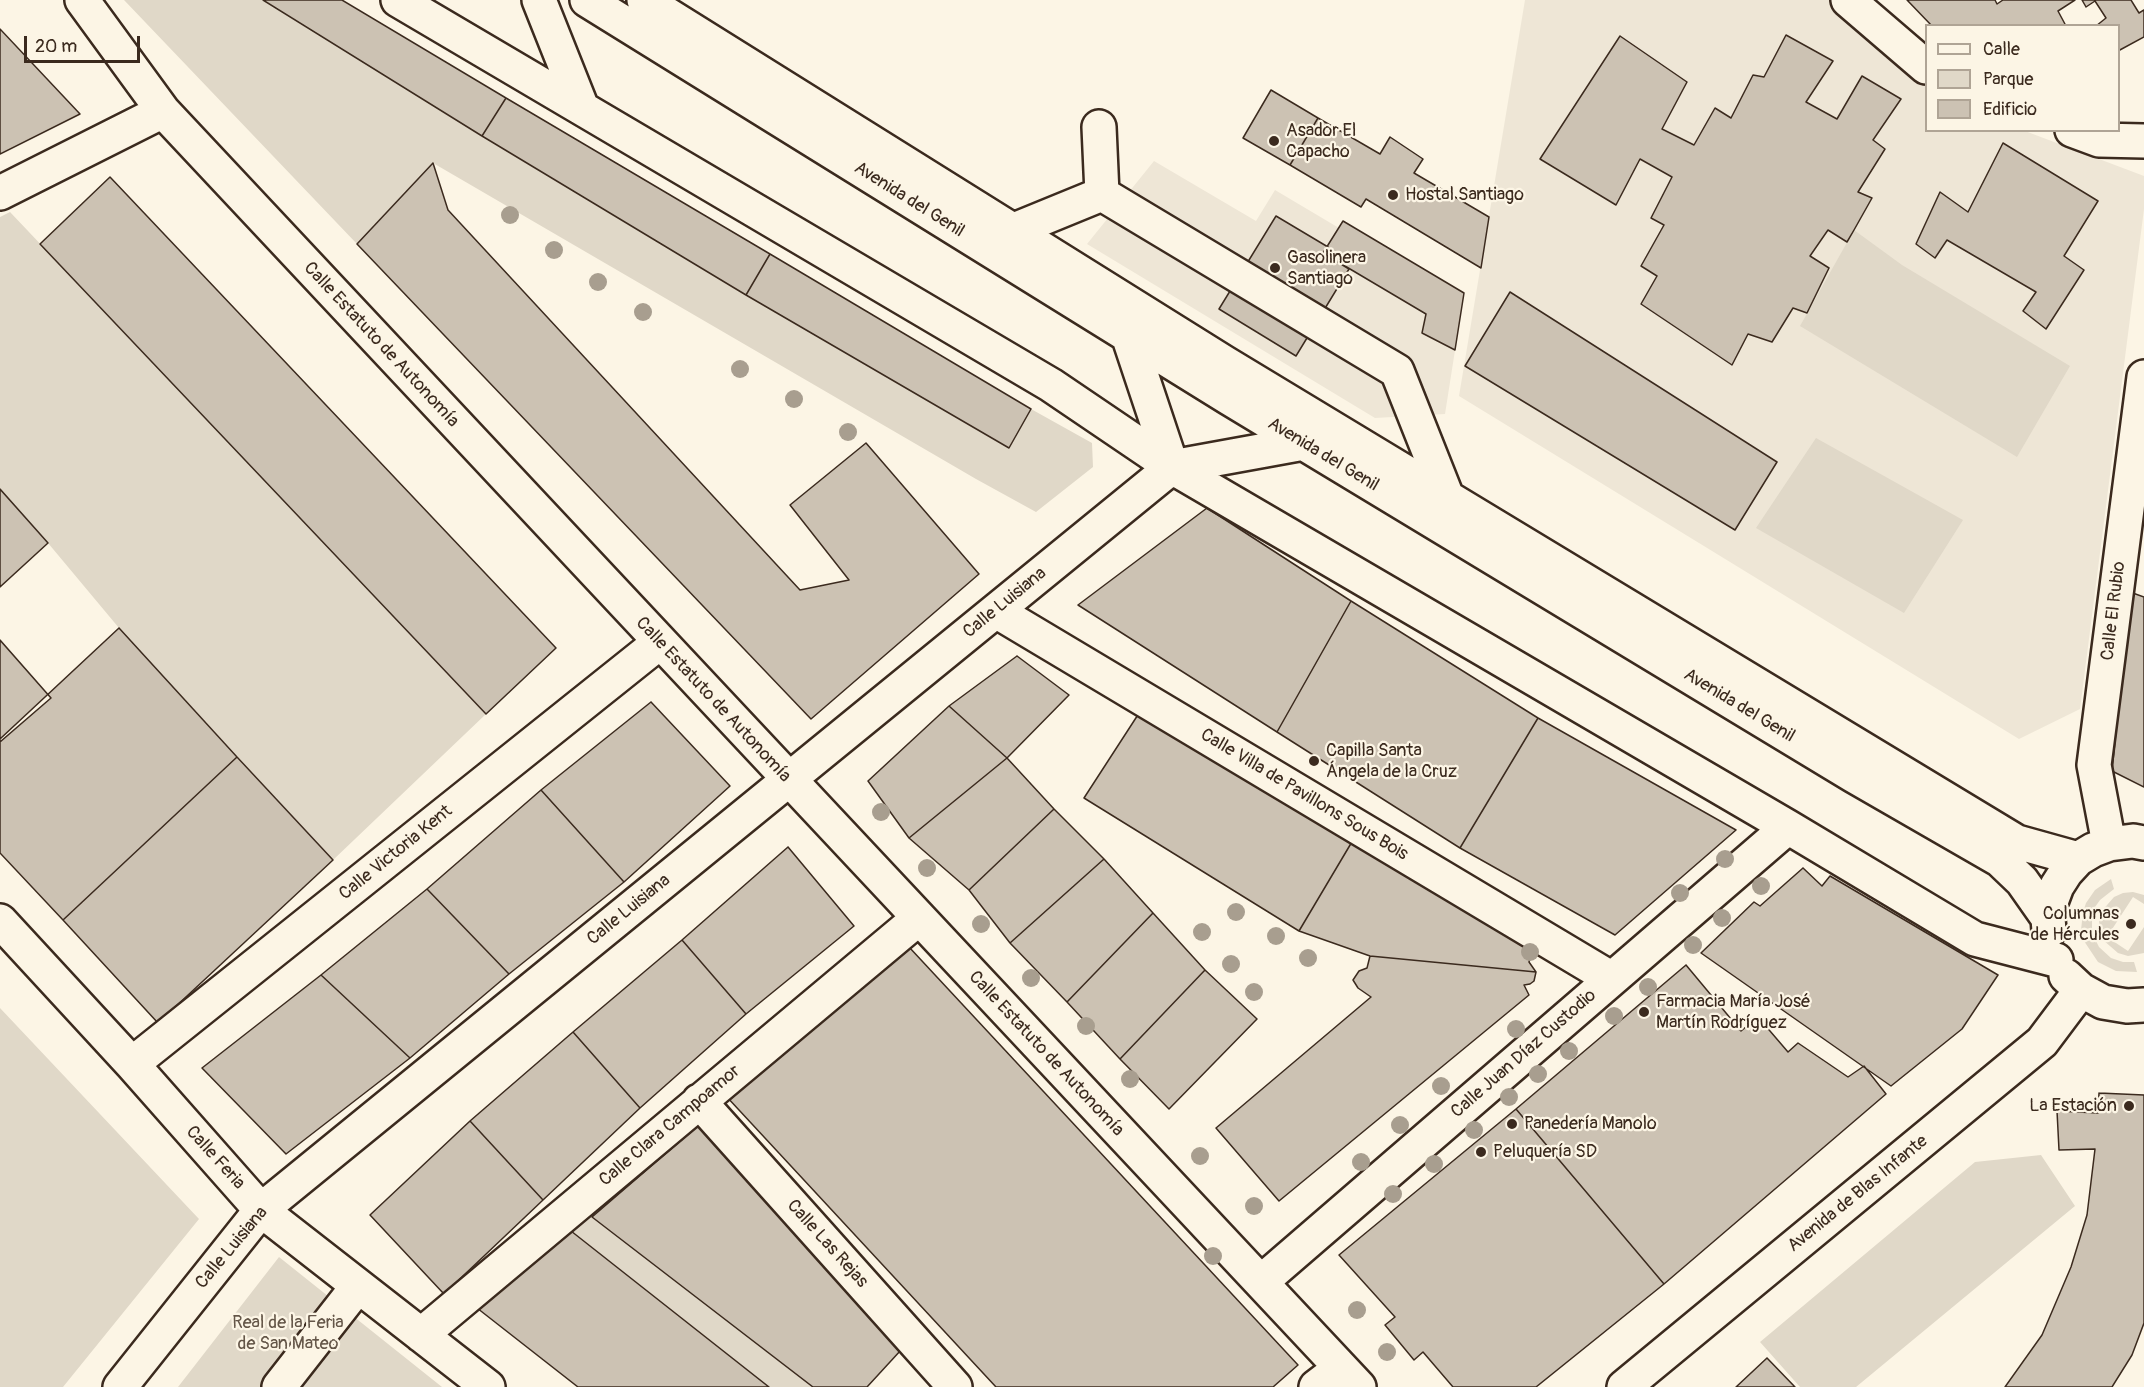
<!DOCTYPE html>
<meta charset="utf-8">
<style>
body{margin:0}
#map{position:relative;width:2144px;height:1387px;overflow:hidden;background:#fcf5e5;font-family:Pangolin,sans-serif}
canvas{display:block}
.legend{position:absolute;left:1925px;top:24px;width:195px;height:108px;box-sizing:border-box;background:#fcf5e5;border:2px solid #afa495;margin:0;padding:8px 10px;list-style:none;font-size:18px;color:#3b2a1e}
.legend li{display:flex;align-items:center;gap:12px;height:30px}
.legend b{width:30px;border:2px solid #afa495}
.scale{position:absolute;left:24px;top:36px;width:116px;height:27px;box-sizing:border-box;border:3px solid #3b2a1e;border-top:0;padding-left:8px;font-size:18px;line-height:21px;white-space:nowrap;color:#3b2a1e;-webkit-text-stroke:4px #fcf5e5;paint-order:stroke}
</style>
<div id="map">
<canvas width="2144" height="1387"></canvas>
<ul class="legend">
<li><b style="height:8px;background:#fcf5e5"></b>Calle</li>
<li><b style="height:16px;background:#e0d8c8"></b>Parque</li>
<li><b style="height:16px;background:#ccc2b3"></b>Edificio</li>
</ul>
<div class="scale">20 m</div>
</div>
<script>
const context = document.querySelector('canvas').getContext('2d');
context.lineJoin = 'round';
function fillPath(path, color) { context.fillStyle = color; context.fill(path, 'evenodd'); }
const poly = rows => new Path2D(rows.map(r => 'M' + r).join(''));
function stroke(path, color, width, dash) { context.strokeStyle = color; context.lineWidth = width; context.lineCap = dash ? 'butt' : 'round'; context.setLineDash(dash || []); context.stroke(path); }
function label(font, color, halo, rows, align = 'center') {
  context.font = font + ' Pangolin,sans-serif'; context.lineWidth = 4.5; context.setLineDash([]); context.textBaseline = 'middle'; context.strokeStyle = halo; context.fillStyle = color; for (const [text, x, y, turn = 0] of rows) {
    context.save(); context.translate(x, y); context.rotate((+turn || 0) * Math.PI / 180); context.textAlign = isNaN(turn) ? turn : align; if (halo) context.strokeText(text, 0, 0); context.fillText(text, 0, 0); context.restore();
  }
}
const built = poly([
 [1525,0,1835,0,1926,86,1926,130,2025,131,2144,176,2144,209,2080,709,2019,739,1459,396],
 [1154,161,1256,221,1275,190,1339,228,1343,221,1464,293,1445,414,1375,418,1087,244]
]);
const green = poly([
 [124,0,264,0,746,295,998,442,1009,448,1031,409,1092,443,1093,467,1036,512,976,479,433,163,357,244],
 [10,212,486,714,333,860,119,628,48,543,0,489,0,217],
 [1854,230,1902,265,2070,366,2017,457,1800,326],
 [1816,438,1963,520,1904,613,1756,528],
 [2111,879,2114,889,2100,900,2095,907,2092,915,2092,928,2081,930,2083,912,2086,903,2095,890],
 [2133,892,2144,895,2144,904,2133,897,2107,937,2128,951,2144,927,2144,953,2128,956,2118,953,2103,940,2100,931,2099,921,2101,912,2114,897,2123,893],
 [2095,939,2099,947,2111,958,2123,962,2134,962,2137,972,2116,971,2098,962,2084,941],
 [0,1008,199,1219,63,1387,0,1387],
 [2041,1155,2075,1206,1856,1387,1800,1387,1760,1342,1975,1162],
 [592,1217,813,1387,769,1387,571,1231],
 [279,1257,442,1387,178,1387]
]);
const building = poly([
 [263,0,342,0,506,98,482,136,263,0],
 [1907,0,1995,0,1997,4,2003,0,2075,0,2058,11,2066,26,1932,26,1907,0],
 [2082,0,2131,0,2139,13,2144,10,2144,37,2118,51,2118,26,2096,26,2106,18,2095,1,2086,7,2082,0],
 [0,29,80,114,0,154,0,29],
 [1786,35,1833,61,1806,102,1837,119,1862,76,1901,99,1873,140,1885,149,1858,192,1872,198,1854,230,1847,242,1828,230,1810,256,1829,268,1807,313,1793,308,1772,342,1748,334,1732,365,1641,304,1657,276,1641,266,1664,225,1651,218,1672,177,1640,159,1616,205,1540,159,1620,36,1687,82,1662,129,1694,145,1715,108,1731,118,1753,75,1764,77,1786,35],
 [1271,90,1318,118,1290,165,1243,138,1271,90],
 [506,98,770,254,746,295,482,136,506,98],
 [1318,118,1380,154,1390,137,1423,159,1414,173,1489,217,1481,268,1366,199,1361,207,1290,165,1318,118],
 [2003,143,2098,201,2064,256,2084,270,2046,329,2023,311,2036,292,1947,240,1935,258,1916,244,1940,192,1968,212,2003,143],
 [433,163,448,210,800,590,849,580,790,505,866,443,979,574,811,719,357,244,433,163],
 [110,177,556,648,486,714,40,244,110,177],
 [1276,216,1328,247,1323,253,1349,269,1296,356,1219,309,1276,216],
 [1343,221,1464,293,1455,350,1422,333,1426,314,1323,253,1343,221],
 [770,254,1031,409,1009,448,746,295,770,254],
 [1510,292,1777,462,1735,530,1465,366,1510,292],
 [0,489,48,543,0,587,0,489],
 [1207,508,1351,601,1277,732,1078,605,1207,508],
 [2130,592,2144,597,2144,787,2112,771,2130,592],
 [1351,601,1538,718,1460,848,1277,732,1351,601],
 [119,628,237,757,63,920,0,853,0,739,119,628],
 [0,640,51,698,0,742,0,640],
 [1017,656,1069,695,1007,758,949,706,1017,656],
 [651,702,730,786,624,882,541,790,651,702],
 [949,706,1007,758,909,838,868,781,949,706],
 [1143,707,1356,835,1299,931,1084,798,1143,707],
 [1538,718,1736,830,1615,935,1460,848,1538,718],
 [237,757,333,860,158,1023,63,920,237,757],
 [1007,758,1054,809,969,890,909,838,1007,758],
 [541,790,624,882,509,974,427,889,541,790],
 [1054,809,1104,859,1010,943,969,890,1054,809],
 [1356,835,1527,939,1523,951,1531,955,1529,962,1536,972,1370,956,1299,931,1356,835],
 [788,847,854,926,746,1014,682,940,788,847],
 [1104,859,1153,913,1067,1002,1010,943,1104,859],
 [1803,868,1822,886,1830,876,1998,975,1962,1029,1891,1086,1701,953,1754,902,1760,906,1803,868],
 [427,889,509,974,410,1058,321,975,427,889],
 [1153,913,1205,970,1120,1059,1067,1002,1153,913],
 [682,940,746,1014,640,1108,573,1032,682,940],
 [909,947,1298,1365,1273,1387,996,1387,726,1096,909,947],
 [1370,956,1536,972,1534,981,1530,984,1524,985,1529,995,1279,1201,1216,1128,1371,997,1358,988,1353,980,1359,971,1367,968,1370,956],
 [1686,965,1741,1031,1758,1017,1788,1052,1798,1043,1848,1077,1864,1066,1886,1094,1664,1284,1516,1109,1686,965],
 [1205,970,1257,1019,1169,1109,1120,1059,1205,970],
 [321,975,410,1058,286,1154,202,1068,321,975],
 [573,1032,640,1108,543,1200,470,1121,573,1032],
 [2099,1093,2144,1095,2144,1323,2132,1355,2112,1387,2005,1387,2042,1335,2071,1267,2087,1215,2095,1149,2059,1150,2057,1111,2098,1113,2099,1093],
 [1516,1109,1664,1284,1536,1387,1453,1387,1423,1352,1414,1360,1385,1325,1395,1317,1339,1255,1516,1109],
 [470,1121,543,1200,444,1294,370,1215,470,1121],
 [700,1124,901,1350,867,1387,813,1387,592,1217,700,1124],
 [571,1231,769,1387,578,1387,477,1308,571,1231],
 [1767,1358,1795,1387,1736,1387,1767,1358]
]);
const minor = poly([
 [82,0,163,111,1359,1387],
 [398,0,1051,385,1172,467,1788,827,1975,939,2056,960],
 [539,0,582,108],
 [587,0,1229,398,1854,776,2000,860,2022,881,2048,918],
 [644,0,1225,363,2017,842,2078,859],
 [1848,0,1926,67],
 [1099,127,1102,194],
 [2072,130,2099,140,2144,141],
 [0,193,163,111],
 [1014,230,1102,194,1397,371,1447,497],
 [1128,335,1172,467],
 [996,611,1612,979],
 [2109,844,2094,765,2144,377],
 [0,921,132,1064,261,1210,488,1387],
 [2049,931,2048,918,2051,902,2057,886,2066,872,2078,859,2093,850,2109,844,2133,841,2144,843],
 [2066,976,2081,990,2103,1002,2127,1006,2144,1005],
 [132,1064,660,642],
 [699,1101,955,1387],
 [1261,1282,1788,827],
 [421,1335,919,918],
 [120,1387,261,1210,1172,467,1304,443],
 [279,1387,358,1286],
 [1316,1387,1341,1368],
 [1624,1387,2042,1042,2081,990]
]);
const trees = [
 [510,215],
 [554,250],
 [598,282],
 [643,312],
 [740,369],
 [794,399],
 [848,432],
 [881,812],
 [1725,859],
 [927,868],
 [1761,886],
 [1680,893],
 [1236,912],
 [1722,918],
 [981,924],
 [1202,932],
 [1276,936],
 [1693,945],
 [1530,952],
 [1308,958],
 [1231,964],
 [1031,978],
 [1648,987],
 [1254,992],
 [1614,1016],
 [1086,1026],
 [1516,1029],
 [1569,1051],
 [1538,1074],
 [1130,1079],
 [1441,1086],
 [1509,1097],
 [1400,1125],
 [1474,1130],
 [1200,1156],
 [1361,1162],
 [1434,1164],
 [1393,1194],
 [1254,1206],
 [1213,1256],
 [1357,1310],
 [1387,1352]
];
const markers = [
 [1274,141,6,"#3b2a1e"],
 [1393,195,6,"#3b2a1e"],
 [1275,268,6,"#3b2a1e"],
 [1314,761,6,"#3b2a1e"],
 [2131,924,6,"#3b2a1e"],
 [1644,1012,6,"#3b2a1e"],
 [2129,1106,6,"#3b2a1e"],
 [1512,1124,6,"#3b2a1e"],
 [1481,1152,6,"#3b2a1e"]
];
const poiNames = [
 ["Asador El",1286,131],
 ["Capacho",1286,152],
 ["Hostal Santiago",1405,195],
 ["Gasolinera",1287,258],
 ["Santiago",1287,279],
 ["Capilla Santa",1326,751],
 ["Ángela de la Cruz",1326,772],
 ["Columnas",2119,914,"right"],
 ["de Hércules",2119,935,"right"],
 ["Farmacia María José",1656,1002],
 ["Martín Rodríguez",1656,1023],
 ["La Estación",2117,1106,"right"],
 ["Panedería Manolo",1524,1124],
 ["Peluquería SD",1493,1152]
];
const streetNames = [
 ["Avenida del Genil",909,200,32],
 ["Calle Estatuto de Autonomía",381,345,47],
 ["Avenida del Genil",1323,455,31],
 ["Calle Luisiana",1005,603,-39],
 ["Calle El Rubio",2114,611,-83],
 ["Calle Estatuto de Autonomía",713,700,47],
 ["Avenida del Genil",1739,706,31],
 ["Calle Villa de Pavillons Sous Bois",1304,795,31],
 ["Calle Victoria Kent",396,853,-39],
 ["Calle Luisiana",629,910,-39],
 ["Calle Estatuto de Autonomía",1046,1054,47],
 ["Calle Juan Díaz Custodio",1524,1054,-41],
 ["Calle Clara Campoamor",670,1126,-40],
 ["Calle Feria",215,1158,48],
 ["Avenida de Blas Infante",1858,1194,-39],
 ["Calle Las Rejas",827,1244,48],
 ["Calle Luisiana",232,1248,-50]
];
const parkNames = [
 ["Real de la Feria",288,1323],
 ["de San Mateo",288,1344]
];
fillPath(built, '#eee6d6');
fillPath(green, '#e0d8c8');
fillPath(building, '#ccc2b3');
stroke(building, '#3b2a1e', 1.5);
stroke(minor, '#3b2a1e', 38);
stroke(minor, '#fcf5e5', 33);
context.fillStyle = '#a89e8f';
for (const [x, y] of trees) { context.beginPath(); context.arc(x, y, 9, 0, 2 * Math.PI); context.fill(); }
for (const [x, y, r, color] of markers) { const dot = new Path2D(); dot.arc(x, y, r, 0, 2 * Math.PI); context.fillStyle = color; context.fill(dot); stroke(dot, '#fcf5e5', 2); }
label('18px', '#3b2a1e', '#fcf5e5', poiNames, 'left');
label('18px', '#3b2a1e', '#fcf5e5', streetNames);
label('18px', '#645648', '#fcf5e5', parkNames);
</script>
